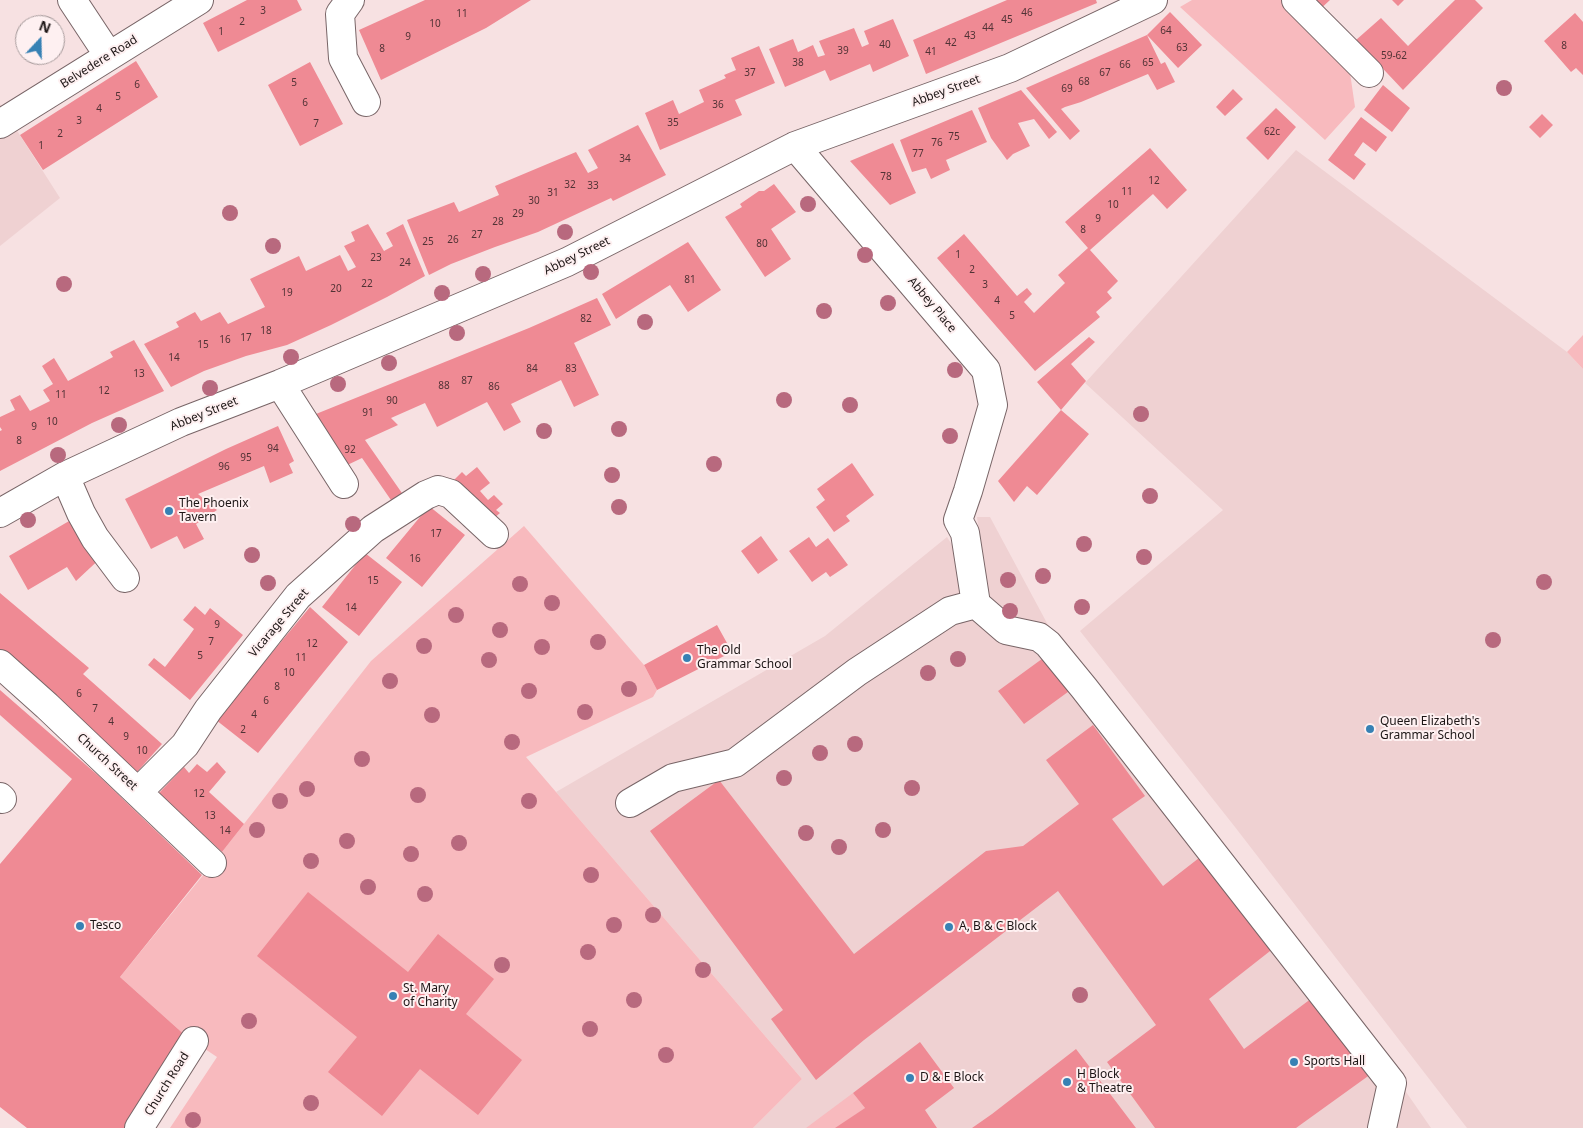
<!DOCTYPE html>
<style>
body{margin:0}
#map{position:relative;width:1583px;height:1128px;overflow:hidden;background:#f7e1e2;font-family:"Noto Sans",sans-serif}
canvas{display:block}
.north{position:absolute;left:15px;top:15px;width:50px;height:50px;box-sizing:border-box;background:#fef0f1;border:1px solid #a49899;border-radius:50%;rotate:21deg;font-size:14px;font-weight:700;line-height:20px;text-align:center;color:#1c1515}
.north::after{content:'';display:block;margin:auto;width:18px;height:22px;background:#3781b4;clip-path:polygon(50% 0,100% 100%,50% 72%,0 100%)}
</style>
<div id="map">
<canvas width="1583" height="1128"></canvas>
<div class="north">N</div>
</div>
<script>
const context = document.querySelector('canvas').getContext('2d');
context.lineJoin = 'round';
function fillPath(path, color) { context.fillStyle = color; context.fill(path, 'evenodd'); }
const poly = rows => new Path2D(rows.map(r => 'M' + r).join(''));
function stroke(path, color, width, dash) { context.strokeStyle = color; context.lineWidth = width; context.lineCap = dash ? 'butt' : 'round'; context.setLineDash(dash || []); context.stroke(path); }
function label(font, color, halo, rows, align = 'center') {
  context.font = font + ' "Noto Sans",sans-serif'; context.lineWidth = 4; context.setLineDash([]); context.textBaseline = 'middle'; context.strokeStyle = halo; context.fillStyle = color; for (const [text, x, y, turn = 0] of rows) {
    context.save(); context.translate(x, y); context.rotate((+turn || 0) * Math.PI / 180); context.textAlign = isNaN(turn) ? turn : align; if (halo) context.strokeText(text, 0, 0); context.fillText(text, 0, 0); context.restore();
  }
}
const built = poly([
 [0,104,60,198,0,246],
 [1296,150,1567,352,1583,369,1583,1128,1467,1128,1235,827,1080,631,1223,510,1085,383],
 [977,517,990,517,1048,625,1223,843,1323,972,1431,1128,753,1128,802,1079,556,792,825,636,947,537,954,548,980,539]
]);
const green = poly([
 [1192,0,1291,0,1348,59,1355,107,1325,140,1180,7],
 [1583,335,1583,369,1567,352],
 [524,526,644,665,657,690,653,697,526,757,802,1079,753,1128,170,1128,217,1057,187,1037,120,977,222,852,371,661],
 [853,1093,865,1108,836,1128,806,1128]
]);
const building = poly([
 [247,0,297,0,302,10,218,52,203,23],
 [425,0,531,0,486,28,381,80,359,30],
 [1007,0,1096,0,1097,3,926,74,913,40],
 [1302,0,1330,0,1315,14],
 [1392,0,1404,0,1398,6],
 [1455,0,1475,0,1483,8,1403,90,1356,40,1381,18,1408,46],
 [1170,12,1202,45,1178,68,1147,35,1161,64,1165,62,1175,82,1157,90,1148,74,1081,102,1065,107,1061,109,1080,131,1070,140,1026,88,1147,35],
 [1575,13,1583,22,1583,75,1576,68,1571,72,1544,41],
 [893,19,909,56,873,72,870,64,830,81,825,70,785,87,769,49,793,39,798,52,813,45,818,57,825,55,819,41,854,28,862,47,869,44,864,31],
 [759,46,775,83,735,100,742,115,660,150,645,113,673,100,679,114,704,102,699,90,726,78,724,75,736,70,731,58],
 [136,61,158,97,43,170,20,135],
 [310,62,343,124,300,146,268,85],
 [1383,85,1410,108,1392,132,1364,110],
 [1233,89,1243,99,1225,116,1216,107],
 [1021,90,1057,132,1049,139,1034,119,1018,123,1030,146,1013,154,1007,160,991,138,978,108],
 [1276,108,1296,127,1268,160,1246,138],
 [972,110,987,142,946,160,950,170,931,179,926,168,912,172,900,140],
 [1542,114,1553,125,1540,138,1529,127],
 [1361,117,1387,137,1376,152,1363,142,1354,155,1366,164,1354,180,1328,160],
 [638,125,666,175,613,201,611,198,538,232,495,247,451,264,429,275,407,220,454,202,459,212,499,195,495,186,576,152,588,173,598,168,588,150],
 [893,143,916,193,890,205,850,161],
 [1150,148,1187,190,1167,209,1153,194,1090,250,1118,281,1107,292,1112,298,1096,312,1100,317,1035,371,937,258,964,234,1017,296,1027,288,1032,294,1024,302,1034,313,1065,283,1058,275,1088,248,1065,222],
 [774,184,796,212,771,229,791,259,765,277,725,217,742,207,740,204,759,191,764,191],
 [368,224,384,251,393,246,386,233,403,224,425,276,387,297,331,325,287,345,246,356,204,371,171,387,144,344,179,327,176,322,195,312,201,321,220,312,228,324,265,307,250,279,299,256,306,271,340,255,348,271,356,267,344,246,355,241,351,232],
 [688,242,721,290,688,312,670,285,616,319,602,294],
 [597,298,611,325,574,343,599,395,574,407,561,380,511,404,521,422,504,431,487,402,437,427,425,403,391,418,398,425,365,440,404,496,393,503,362,458,341,468,311,416,529,328],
 [1089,337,1095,342,1071,364,1086,381,1061,410,1037,382],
 [134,340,164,391,92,423,0,471,0,431,2,430,0,427,0,417,15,410,10,400,20,395,30,411,50,401,43,390,53,384,42,366,54,358,68,381,113,357,110,352],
 [1061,410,1089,434,1037,495,1027,486,1014,502,998,481],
 [278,426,294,461,289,464,293,473,270,483,264,466,198,494,217,510,196,524,204,539,184,549,177,536,151,549,125,499,226,449],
 [852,463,874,495,846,516,850,521,834,532,816,507,825,500,817,489],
 [477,467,490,483,480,491,488,500,494,495,503,504,496,510,500,513,493,519,454,480,462,472,466,476],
 [429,506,465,535,422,587,386,558],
 [76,517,105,554,76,581,67,567,28,590,9,556],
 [761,536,778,560,758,574,741,551],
 [809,537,816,547,828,538,848,565,830,577,826,572,812,582,789,551],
 [365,553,402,582,359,636,322,607],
 [0,593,89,668,83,674,162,744,137,772,59,699,0,650],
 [195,606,205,615,210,608,243,635,190,700,148,665,154,658,165,667,189,636,194,629,183,620],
 [310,607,348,642,258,753,216,720],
 [717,625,732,652,657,690,644,665],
 [1046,656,1072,689,1024,724,998,691],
 [0,690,101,778,202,875,120,977,187,1037,125,1128,27,1128,0,1107,0,864,72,779,0,715],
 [1093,725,1145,796,1112,819,1163,886,1208,851,1279,944,1209,999,1244,1049,1316,995,1371,1074,1296,1128,1155,1128,1107,1062,1156,1025,1058,891,864,1040,816,1080,771,1019,783,1010,650,831,719,780,854,954,986,851,1023,846,1079,804,1046,760],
 [217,762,226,772,209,792,244,824,222,852,159,793,184,767,189,773,197,764,207,772],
 [308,892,408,972,438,934,494,979,466,1014,522,1060,478,1115,420,1069,382,1116,328,1072,357,1037,257,956],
 [920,1042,954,1088,925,1110,937,1128,835,1128,865,1108,853,1093],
 [1076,1049,1136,1128,972,1128,992,1114]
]);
const minor = poly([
 [72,0,109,56],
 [350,0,340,14,343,58,366,102],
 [1296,0,1369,73],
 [0,124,199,0],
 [280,384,344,484],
 [65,476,81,513,95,538,125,578],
 [0,513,65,476,181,422,280,384,567,262,795,146,1010,68,1153,0],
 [976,604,1006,630,1039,637,1048,644,1084,688,1392,1083,1382,1128],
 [0,664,47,706,212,863],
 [138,792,185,745,208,710,298,596,373,529,426,495,438,490,451,494,494,534],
 [0,797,2,799],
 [630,803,673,778,735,763,857,672,950,611,976,604,965,533,958,520,968,491,993,405,986,370,795,146],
 [139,1128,194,1041]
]);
const trees = [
 [1504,88],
 [808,204],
 [230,213],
 [565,232],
 [273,246],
 [865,255],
 [591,272],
 [483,274],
 [64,284],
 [442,293],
 [888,303],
 [824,311],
 [645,322],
 [457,333],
 [291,357],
 [389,363],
 [955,370],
 [338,384],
 [210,388],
 [784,400],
 [850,405],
 [1141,414],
 [119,425],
 [619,429],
 [544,431],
 [950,436],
 [58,455],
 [714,464],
 [612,475],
 [1150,496],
 [619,507],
 [28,520],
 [353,524],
 [1084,544],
 [252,555],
 [1144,557],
 [1043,576],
 [1008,580],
 [1544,582],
 [268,583],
 [520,584],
 [552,603],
 [1082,607],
 [1010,611],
 [456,615],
 [500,630],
 [1493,640],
 [598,642],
 [424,646],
 [542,647],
 [958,659],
 [489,660],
 [928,673],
 [390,681],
 [629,689],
 [529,691],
 [585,712],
 [432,715],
 [512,742],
 [855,744],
 [820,753],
 [362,759],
 [784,778],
 [912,788],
 [307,789],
 [418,795],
 [280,801],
 [529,801],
 [257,830],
 [883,830],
 [806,833],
 [347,841],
 [459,843],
 [839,847],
 [411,854],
 [311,861],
 [591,875],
 [368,887],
 [425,894],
 [653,915],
 [614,925],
 [588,952],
 [502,965],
 [703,970],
 [1080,995],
 [634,1000],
 [249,1021],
 [590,1029],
 [666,1055],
 [311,1103],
 [193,1120]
];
const markers = [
 [169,511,5,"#3781b4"],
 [687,658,5,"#3781b4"],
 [1370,729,5,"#3781b4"],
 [80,926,5,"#3781b4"],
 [949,927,5,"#3781b4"],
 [393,996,5,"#3781b4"],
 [1294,1062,5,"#3781b4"],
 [910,1078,5,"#3781b4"],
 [1067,1082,5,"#3781b4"]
];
const numberNames = [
 ["3",263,11],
 ["46",1027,13],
 ["11",462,14],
 ["45",1007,20],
 ["2",242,22],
 ["10",435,24],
 ["44",988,28],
 ["64",1166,31],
 ["1",221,32],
 ["43",970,36],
 ["9",408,37],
 ["42",951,43],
 ["40",885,45],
 ["8",1564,46],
 ["63",1182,48],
 ["8",382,49],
 ["39",843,51],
 ["41",931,52],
 ["59-62",1394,56],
 ["38",798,63],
 ["65",1148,63],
 ["66",1125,65],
 ["37",750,73],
 ["67",1105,73],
 ["68",1084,82],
 ["5",294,83],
 ["6",137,85],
 ["69",1067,89],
 ["5",118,97],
 ["6",305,103],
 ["36",718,105],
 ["4",99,109],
 ["3",79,121],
 ["35",673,123],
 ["7",316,124],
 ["62c",1272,132],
 ["2",60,134],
 ["75",954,137],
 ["76",937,143],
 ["1",41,146],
 ["77",918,154],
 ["34",625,159],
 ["78",886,177],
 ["12",1154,181],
 ["32",570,185],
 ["33",593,186],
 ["11",1127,192],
 ["31",553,193],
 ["30",534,201],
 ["10",1113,205],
 ["29",518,214],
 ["9",1098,219],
 ["28",498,222],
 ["8",1083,230],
 ["27",477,235],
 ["26",453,240],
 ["25",428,242],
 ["80",762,244],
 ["1",958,255],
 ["23",376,258],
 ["24",405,263],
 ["2",972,270],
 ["81",690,280],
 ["22",367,284],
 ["3",985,285],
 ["20",336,289],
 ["19",287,293],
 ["4",997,301],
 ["5",1012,316],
 ["82",586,319],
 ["18",266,331],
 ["17",246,338],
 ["16",225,340],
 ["15",203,345],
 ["14",174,358],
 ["84",532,369],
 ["83",571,369],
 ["13",139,374],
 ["87",467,381],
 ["88",444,386],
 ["86",494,387],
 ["12",104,391],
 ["11",61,395],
 ["90",392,401],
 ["91",368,413],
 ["10",52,422],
 ["9",34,427],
 ["8",19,441],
 ["94",273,449],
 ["92",350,450],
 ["95",246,458],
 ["96",224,467],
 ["17",436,534],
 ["16",415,559],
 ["15",373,581],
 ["14",351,608],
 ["9",217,625],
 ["7",211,642],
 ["12",312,644],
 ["5",200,656],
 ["11",301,658],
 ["10",289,673],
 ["8",277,687],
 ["6",79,694],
 ["6",266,701],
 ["7",95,709],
 ["4",254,715],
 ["4",111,722],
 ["2",243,730],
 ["9",126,737],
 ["10",142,751],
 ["12",199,794],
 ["13",210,816],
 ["14",225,831]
];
const streetNames = [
 ["Belvedere Road",99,62,-32],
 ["Abbey Street",946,91,-20],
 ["Abbey Street",577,256,-26],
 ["Abbey Place",932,305,50],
 ["Abbey Street",204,414,-22],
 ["Vicarage Street",279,623,-50],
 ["Church Street",107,762,43],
 ["Church Road",167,1084,-58]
];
const poiNames = [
 ["The Phoenix",179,504],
 ["Tavern",179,518],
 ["The Old",697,651],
 ["Grammar School",697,665],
 ["Queen Elizabeth's",1380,722],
 ["Grammar School",1380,736],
 ["Tesco",90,926],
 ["A, B & C Block",959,927],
 ["St. Mary",403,989],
 ["of Charity",403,1003],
 ["Sports Hall",1304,1062],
 ["H Block",1077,1075],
 ["& Theatre",1077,1089],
 ["D & E Block",920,1078]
];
fillPath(built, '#efd1d2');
fillPath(green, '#f8babe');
fillPath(building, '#ef8a94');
stroke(minor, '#786567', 30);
stroke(minor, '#fff', 28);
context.fillStyle = '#b8697e';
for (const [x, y] of trees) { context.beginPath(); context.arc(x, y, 8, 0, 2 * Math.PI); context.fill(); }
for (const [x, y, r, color] of markers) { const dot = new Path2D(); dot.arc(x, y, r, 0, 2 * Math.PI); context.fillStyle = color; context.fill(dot); stroke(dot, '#fef0f1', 2); }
label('10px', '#513235', null, numberNames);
label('12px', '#1c1515', '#fef0f1', streetNames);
label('12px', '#1c1515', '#fef0f1', poiNames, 'left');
</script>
